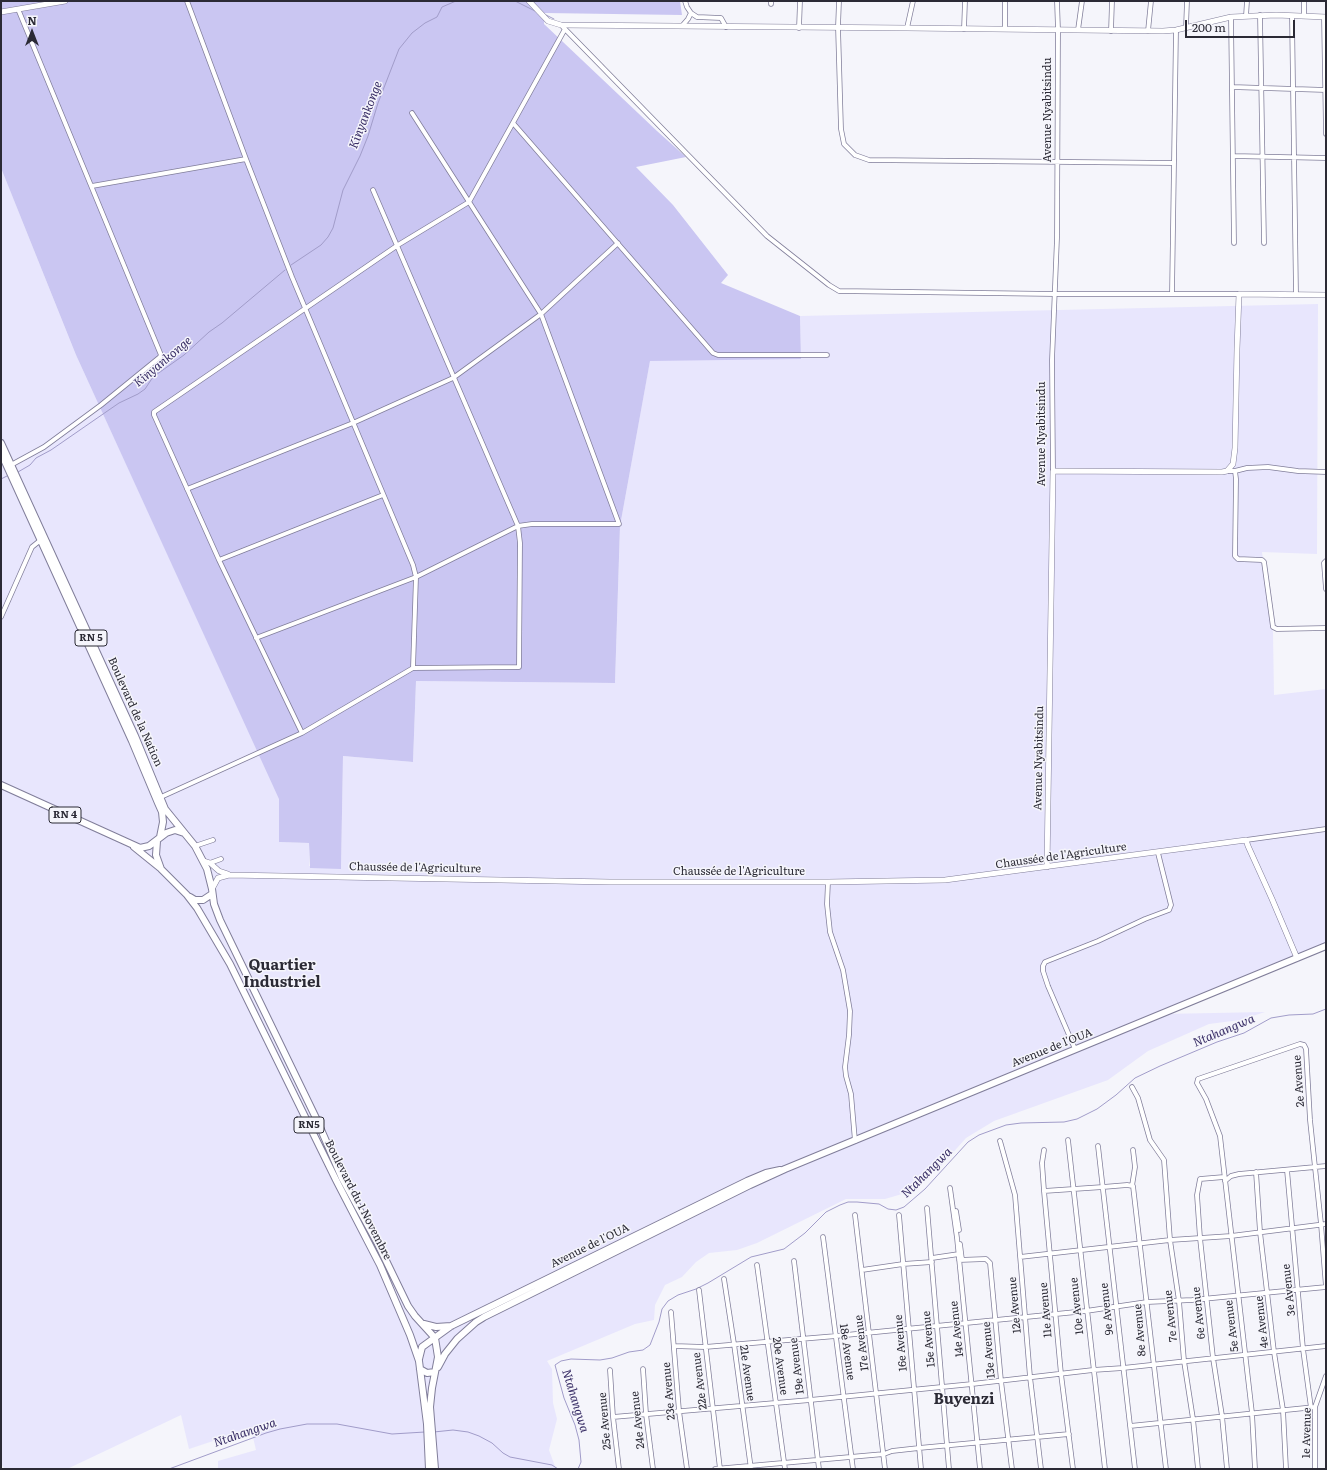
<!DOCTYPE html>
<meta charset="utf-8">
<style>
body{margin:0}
#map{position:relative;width:1327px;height:1470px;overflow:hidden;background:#f5f5fb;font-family:Literata,serif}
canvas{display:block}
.frame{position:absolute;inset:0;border:2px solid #2b2a35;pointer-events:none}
.north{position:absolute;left:12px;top:12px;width:40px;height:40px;-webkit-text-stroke:3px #f5f5fb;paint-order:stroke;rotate:0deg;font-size:11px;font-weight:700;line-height:16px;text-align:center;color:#2b2a35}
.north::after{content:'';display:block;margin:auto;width:14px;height:18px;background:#2b2a35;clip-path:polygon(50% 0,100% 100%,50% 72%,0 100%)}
.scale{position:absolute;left:1185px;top:20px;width:110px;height:18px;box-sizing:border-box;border:2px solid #2b2a35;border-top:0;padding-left:5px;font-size:12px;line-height:14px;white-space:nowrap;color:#2b2a35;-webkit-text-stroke:3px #f5f5fb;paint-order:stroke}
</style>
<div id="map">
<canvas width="1327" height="1470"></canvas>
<div class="frame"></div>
<div class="north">N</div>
<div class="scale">200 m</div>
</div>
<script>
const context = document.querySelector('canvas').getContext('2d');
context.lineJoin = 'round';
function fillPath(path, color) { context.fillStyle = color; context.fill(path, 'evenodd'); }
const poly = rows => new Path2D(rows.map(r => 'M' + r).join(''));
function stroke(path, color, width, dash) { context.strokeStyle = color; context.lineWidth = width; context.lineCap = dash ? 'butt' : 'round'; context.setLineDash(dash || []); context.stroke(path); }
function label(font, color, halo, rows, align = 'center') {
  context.font = font + ' Literata,serif'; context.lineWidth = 3; context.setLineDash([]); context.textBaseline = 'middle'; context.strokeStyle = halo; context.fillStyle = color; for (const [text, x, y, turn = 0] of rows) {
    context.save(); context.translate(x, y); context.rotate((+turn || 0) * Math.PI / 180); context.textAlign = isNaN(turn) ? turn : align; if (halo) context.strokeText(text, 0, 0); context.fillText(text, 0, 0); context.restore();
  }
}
const built = poly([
 [1,168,76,355,280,799,279,842,309,843,309,866,341,868,343,756,413,762,416,681,615,683,620,526,650,360,801,359,800,316,1318,304,1317,554,1262,552,1273,633,1274,695,1326,689,1326,947,1163,1014,1265,1012,1240,1020,1209,1024,1148,1051,1108,1080,994,1121,966,1138,941,1166,902,1194,885,1199,846,1199,757,1243,737,1250,709,1253,696,1262,682,1277,665,1285,655,1305,654,1320,635,1324,547,1361,552,1369,553,1403,557,1419,549,1450,556,1469,218,1469,218,1461,256,1450,252,1433,222,1438,189,1449,181,1415,67,1469,5,1469,1,1464]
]);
const green = poly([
 [7,1,680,1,682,15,545,13,544,24,657,131,686,157,636,167,673,205,728,275,721,283,800,316,801,359,650,361,620,526,615,683,416,681,413,762,343,756,341,869,310,868,309,843,279,842,279,799,76,355,1,168,1,2]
]);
const stream = poly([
 [515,1,535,11],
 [546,15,554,19],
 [291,265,321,245,328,237,333,228,343,190,360,156,368,136,378,103,399,49,412,33,425,23,437,17,442,7,456,1],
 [18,472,30,465,36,458,51,450,119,403,138,394,145,389,153,377,184,355,209,332,222,323,285,270],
 [1,479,9,475],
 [434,1432,453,1430,468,1432,479,1436,492,1443,503,1453,510,1457,552,1465,558,1469],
 [169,1469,266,1433,280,1429,307,1424,337,1424,392,1434,425,1432],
 [578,1469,581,1462,579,1440,575,1425,564,1398,555,1365,561,1361,571,1359,600,1360,612,1358,629,1352,643,1350,650,1345,659,1322,662,1309,668,1301,678,1295,696,1289,708,1283,751,1257,784,1249,805,1233,826,1212,840,1205,848,1202,857,1202,879,1204,888,1209,896,1210,904,1207,925,1189,968,1142,979,1135,1006,1125,1021,1123,1064,1122,1077,1119,1097,1109,1116,1095,1135,1078,1160,1066,1217,1042,1244,1033,1271,1018,1289,1015,1313,1014,1326,1009]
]);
const minor = poly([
 [187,1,246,159,292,277,413,565,416,577,413,668],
 [685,1,687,7,691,13,697,17,721,18,726,27],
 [839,1,838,27,841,129,844,144,855,155,869,160,1174,163],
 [1304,1,1304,16],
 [771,4,771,1],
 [1260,15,1264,243],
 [1246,16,1247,1],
 [1292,16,1296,294],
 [1231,17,1234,243],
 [1324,17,1326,134],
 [682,26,688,19,691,13],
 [563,27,767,236,829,285,839,291,1055,294,1239,294],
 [1186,27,1187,1],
 [799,28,800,1],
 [907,28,913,1],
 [964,29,965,1],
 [1005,29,1005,1],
 [1078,30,1082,1],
 [1111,31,1112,1],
 [1148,31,1151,1],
 [1232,87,1326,90],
 [513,123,713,353,718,355,827,355],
 [1233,156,1326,158],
 [92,186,246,159],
 [1172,294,1176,30],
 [11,465,44,447,101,405,160,357,161,355,18,9],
 [1053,471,1052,360,1057,238,1058,30,1057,1],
 [1227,471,1235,471,1236,479,1235,556,1238,559,1262,560,1264,562,1273,627,1277,629,1326,628],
 [1235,471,1247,468,1268,467,1298,471,1326,472],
 [187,489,353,423,453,378,541,314,618,243],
 [219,560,383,495],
 [1326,561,1324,563,1326,589],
 [1,617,32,547,42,539],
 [256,638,416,577,518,526,532,524,619,524,541,314,412,113],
 [302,733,219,560,154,415,154,412,398,245,469,202,565,29],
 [161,797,302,733,413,668,519,667,520,543,518,526,373,190],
 [1246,840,1326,829],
 [195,846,213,840],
 [210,863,221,859],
 [828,882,827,904,830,932,843,970,850,1011,849,1035,845,1067,846,1076,851,1094,855,1141],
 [1075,1049,1048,986,1043,971,1043,966,1045,962,1050,960,1098,941,1145,919,1169,910,1171,905,1158,853],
 [1132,1087,1138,1098,1150,1140,1164,1160,1170,1240,1179,1301,1184,1361,1193,1419,1198,1469],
 [1068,1140,1105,1469],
 [1000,1141,1015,1195,1030,1377,1041,1469],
 [1098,1146,1135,1469],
 [1044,1150,1042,1163,1044,1191,1061,1374,1073,1469],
 [1287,1170,1303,1349,1311,1408],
 [1256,1172,1260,1232,1274,1352,1283,1410,1286,1469],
 [1224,1177,1200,1179,1197,1195,1200,1238,1213,1358,1222,1416,1227,1469],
 [1225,1181,1231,1176,1239,1174,1326,1166],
 [1132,1186,1135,1167,1133,1150],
 [950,1188,957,1238,980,1469],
 [1044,1191,1103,1187,1127,1185,1133,1186,1166,1469],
 [927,1208,949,1469],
 [956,1211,959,1230],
 [855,1215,885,1469],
 [899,1215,921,1469],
 [823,1237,853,1469],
 [960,1244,962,1260],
 [1020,1257,1170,1240,1231,1236,1326,1224],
 [932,1258,959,1254],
 [959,1260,986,1259,990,1263,1001,1381,1012,1469],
 [794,1261,819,1469],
 [757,1265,785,1469],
 [862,1270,903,1264,932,1262],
 [724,1279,734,1344,751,1469],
 [699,1290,720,1469],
 [671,1312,679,1411,687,1469],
 [674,1346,705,1347,836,1336,1086,1311,1147,1302,1192,1300,1326,1287],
 [643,1369,646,1414,653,1469],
 [610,1370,613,1417,619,1469],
 [613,1417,810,1400,972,1384,1093,1370,1123,1368,1326,1346],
 [1130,1426,1315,1407],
 [715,1469,884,1454,892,1451,919,1448,1069,1434],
 [1255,1469,1252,1413,1220,1136,1206,1099,1197,1083,1198,1079,1300,1044,1304,1045,1306,1049,1310,1120,1321,1224,1326,1287],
 [1315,1469,1315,1407,1326,1376]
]);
const tertiary = poly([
 [529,1,548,21,561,25,907,28,1163,31,1176,30,1231,17,1276,15,1326,17],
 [1,12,65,1],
 [204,861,210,863,219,871,228,874],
 [1047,867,1053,471,1222,472,1227,471,1233,464,1235,448,1237,349,1239,294,1326,295],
 [212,889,218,878,229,875,610,882,828,882,945,880,1246,840,1248,846,1272,899,1297,958]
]);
const primary = poly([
 [1,443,135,736,165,809,195,846,207,869,212,889,214,904,220,920,316,1118,342,1178,377,1242,408,1306,415,1316,435,1338,438,1357,432,1388,430,1407,435,1469],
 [1,453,132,741,158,803,162,812,163,822,160,837],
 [1,785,140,848,149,846,166,833,175,830,184,833],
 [157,841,156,855,161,869,187,895,197,908,230,964,336,1180,380,1265,410,1335,419,1361,427,1424,429,1469],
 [134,847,160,868],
 [190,897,195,900,203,900,212,894],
 [424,1324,436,1327,451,1326],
 [419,1359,422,1347,451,1326,747,1181,766,1173,780,1170],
 [438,1367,445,1354,457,1339,476,1322,484,1317,750,1185,785,1169,1326,946],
 [420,1369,427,1373,435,1372]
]);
const shields = [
 [91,638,32],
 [65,815,32],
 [309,1125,30]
];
const shieldNames = [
 ["RN 5",91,638],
 ["RN 4",65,815],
 ["RN5",309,1125]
];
const streetNames = [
 ["Avenue Nyabitsindu",1048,110,-90],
 ["Avenue Nyabitsindu",1042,434,-90],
 ["Boulevard de la Nation",135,712,66],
 ["Avenue Nyabitsindu",1039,758,-89],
 ["Chaussée de l'Agriculture",1061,856,-8],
 ["Chaussée de l'Agriculture",415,868,1],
 ["Chaussée de l'Agriculture",739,872],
 ["Avenue de l'OUA",1052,1048,-22],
 ["2e Avenue",1299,1081,-94],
 ["Boulevard du 1 Novembre",358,1200,63],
 ["Avenue de l'OUA",590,1246,-26],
 ["3e Avenue",1289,1290,-96],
 ["12e Avenue",1015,1305,-95],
 ["10e Avenue",1077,1306,-96],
 ["9e Avenue",1107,1309,-96],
 ["11e Avenue",1046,1310,-95],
 ["6e Avenue",1199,1313,-96],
 ["7e Avenue",1171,1316,-96],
 ["4e Avenue",1262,1322,-96],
 ["5e Avenue",1232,1326,-97],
 ["14e Avenue",957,1329,-96],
 ["8e Avenue",1140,1330,-95],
 ["15e Avenue",929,1339,-95],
 ["17e Avenue",862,1343,-97],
 ["16e Avenue",901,1343,-95],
 ["13e Avenue",989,1350,-95],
 ["18e Avenue",847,1352,82],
 ["20e Avenue",780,1366,82],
 ["19e Avenue",797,1366,-97],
 ["21e Avenue",747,1373,82],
 ["22e Avenue",700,1381,-97],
 ["23e Avenue",669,1391,-95],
 ["24e Avenue",638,1420,-96],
 ["25e Avenue",605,1421,-95],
 ["1e Avenue",1307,1433,-89]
];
const waterNames = [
 ["Kinyankonge",366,115,-69],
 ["Kinyankonge",163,362,-40],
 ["Ntahangwa",1224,1031,-23],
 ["Ntahangwa",927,1173,-45],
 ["Ntahangwa",575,1401,73],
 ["Ntahangwa",245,1433,-19]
];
const districtNames = [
 ["Quartier",282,966],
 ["Industriel",282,983],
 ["Buyenzi",964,1400]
];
fillPath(built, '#e8e6fd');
fillPath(green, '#cac6f2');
stroke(stream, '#a19cc9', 1);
stroke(minor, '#817e9a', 5.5);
stroke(tertiary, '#817e9a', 6);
stroke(primary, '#817e9a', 8);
stroke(minor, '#fff', 4);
stroke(tertiary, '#fff', 5);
stroke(primary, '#fff', 6);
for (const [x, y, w] of shields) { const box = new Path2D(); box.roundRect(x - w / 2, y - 8, w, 16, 3); context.fillStyle = '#f5f5fb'; context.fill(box); stroke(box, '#2b2a35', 1); }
label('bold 10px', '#2b2a35', null, shieldNames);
label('11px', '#2b2a35', '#f5f5fb', streetNames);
label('italic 12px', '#392e66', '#f5f5fb', waterNames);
label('bold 15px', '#2b2a35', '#f5f5fb', districtNames);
</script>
